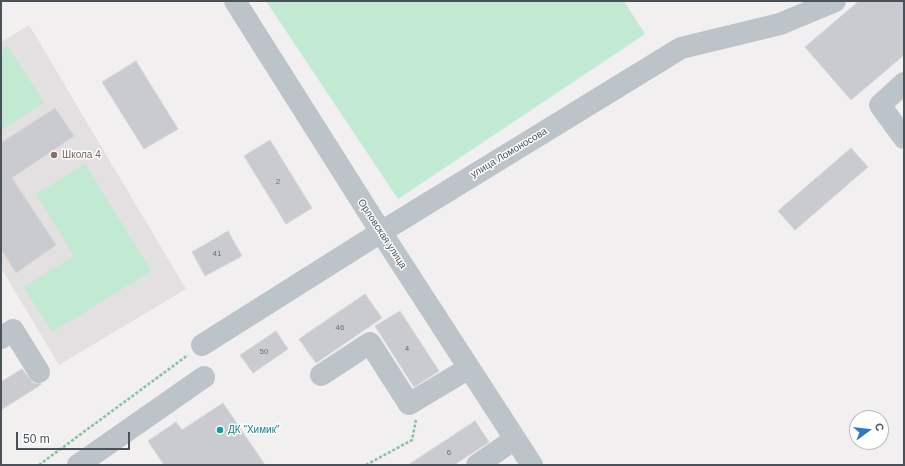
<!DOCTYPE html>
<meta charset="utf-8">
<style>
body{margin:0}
#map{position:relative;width:905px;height:466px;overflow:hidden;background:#f1efef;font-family:Helvetica,sans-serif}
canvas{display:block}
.frame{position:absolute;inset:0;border:2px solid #495259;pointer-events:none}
.north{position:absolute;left:849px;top:410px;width:40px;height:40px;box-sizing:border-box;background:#fff;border:1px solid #b6babd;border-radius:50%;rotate:75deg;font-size:11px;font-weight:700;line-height:16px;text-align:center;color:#495259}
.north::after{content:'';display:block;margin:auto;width:14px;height:18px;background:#3075c9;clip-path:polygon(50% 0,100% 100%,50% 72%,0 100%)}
.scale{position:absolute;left:16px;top:432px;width:114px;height:18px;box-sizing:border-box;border:2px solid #495259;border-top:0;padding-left:5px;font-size:12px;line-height:14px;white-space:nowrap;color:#495259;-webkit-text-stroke:3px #fff;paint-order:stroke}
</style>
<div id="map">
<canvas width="905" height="466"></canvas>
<div class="frame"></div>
<div class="north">С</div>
<div class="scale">50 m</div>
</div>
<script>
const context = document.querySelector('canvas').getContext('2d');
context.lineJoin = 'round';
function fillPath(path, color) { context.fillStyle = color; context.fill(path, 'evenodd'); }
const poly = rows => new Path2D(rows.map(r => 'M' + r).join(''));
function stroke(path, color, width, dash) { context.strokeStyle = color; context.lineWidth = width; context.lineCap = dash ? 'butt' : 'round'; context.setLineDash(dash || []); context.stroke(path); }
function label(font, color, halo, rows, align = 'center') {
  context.font = font + ' Helvetica,sans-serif'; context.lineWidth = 3; context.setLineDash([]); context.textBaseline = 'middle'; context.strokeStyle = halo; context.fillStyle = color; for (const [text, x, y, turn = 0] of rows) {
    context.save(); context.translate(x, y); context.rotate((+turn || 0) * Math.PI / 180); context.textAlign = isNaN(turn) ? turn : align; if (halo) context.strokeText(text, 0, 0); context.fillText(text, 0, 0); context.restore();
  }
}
const education = poly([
 [29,25,186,289,59,365,1,268,1,42]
]);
const green = poly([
 [266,1,624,1,645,34,398,199],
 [8,46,44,103,1,130,1,50],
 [85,164,151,271,52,332,24,287,74,256,36,194]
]);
const building = poly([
 [859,1,904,1,904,55,851,100,805,47,859,1],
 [136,61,178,129,144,149,102,82,136,61],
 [55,108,74,136,12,178,56,245,16,273,1,249,1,143,55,108],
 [270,140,312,208,286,224,244,156,270,140],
 [851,148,868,167,795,230,778,211,851,148],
 [228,231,242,256,205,276,192,252,228,231],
 [365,294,382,318,316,363,299,339,365,294],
 [400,311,439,371,414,387,375,326,400,311],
 [276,331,288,349,253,373,240,355,276,331],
 [22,369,33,383,42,384,1,410,1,382,22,369],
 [223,403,265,465,164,465,148,441,176,422,182,430,223,403],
 [475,421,489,442,454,465,408,465,475,421]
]);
const path = poly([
 [39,465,188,355],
 [366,465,412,440,416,420]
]);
const minor = poly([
 [235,1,381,232,532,465],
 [904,83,880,105,904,138],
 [1,338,13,330,39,372],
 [202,345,381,232,681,48,780,24,835,1],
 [321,375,370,343,409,404,469,368],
 [78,465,204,377],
 [477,465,515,439]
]);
const markers = [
 [54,155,4,"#8d6e63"],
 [220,430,4,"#0f9aa8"]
];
const numberNames = [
 ["2",278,182],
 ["41",217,254],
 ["46",340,328],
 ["4",407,349],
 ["50",264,352],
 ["6",449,453]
];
const streetNames = [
 ["улица Ломоносова",509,153,-31],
 ["Орловская улица",382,234,57]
];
const educationNames = [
 ["Школа 4",62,155]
];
const cultureNames = [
 ["ДК \"Химик\"",228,430]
];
fillPath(education, '#e2e0e0');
fillPath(green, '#c2e9d1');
fillPath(building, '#c9cbd0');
stroke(building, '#d3d5d9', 1);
stroke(path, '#7fc3a0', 2.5, [3, 2]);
stroke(minor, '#bcc3c9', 22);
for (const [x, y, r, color] of markers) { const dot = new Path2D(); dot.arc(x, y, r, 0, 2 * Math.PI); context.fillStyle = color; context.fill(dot); stroke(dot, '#fff', 1.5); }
label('8px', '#697077', null, numberNames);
label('10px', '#495259', '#fff', streetNames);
label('10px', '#785e54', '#fff', educationNames, 'left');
label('10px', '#0d838f', '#fff', cultureNames, 'left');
</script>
